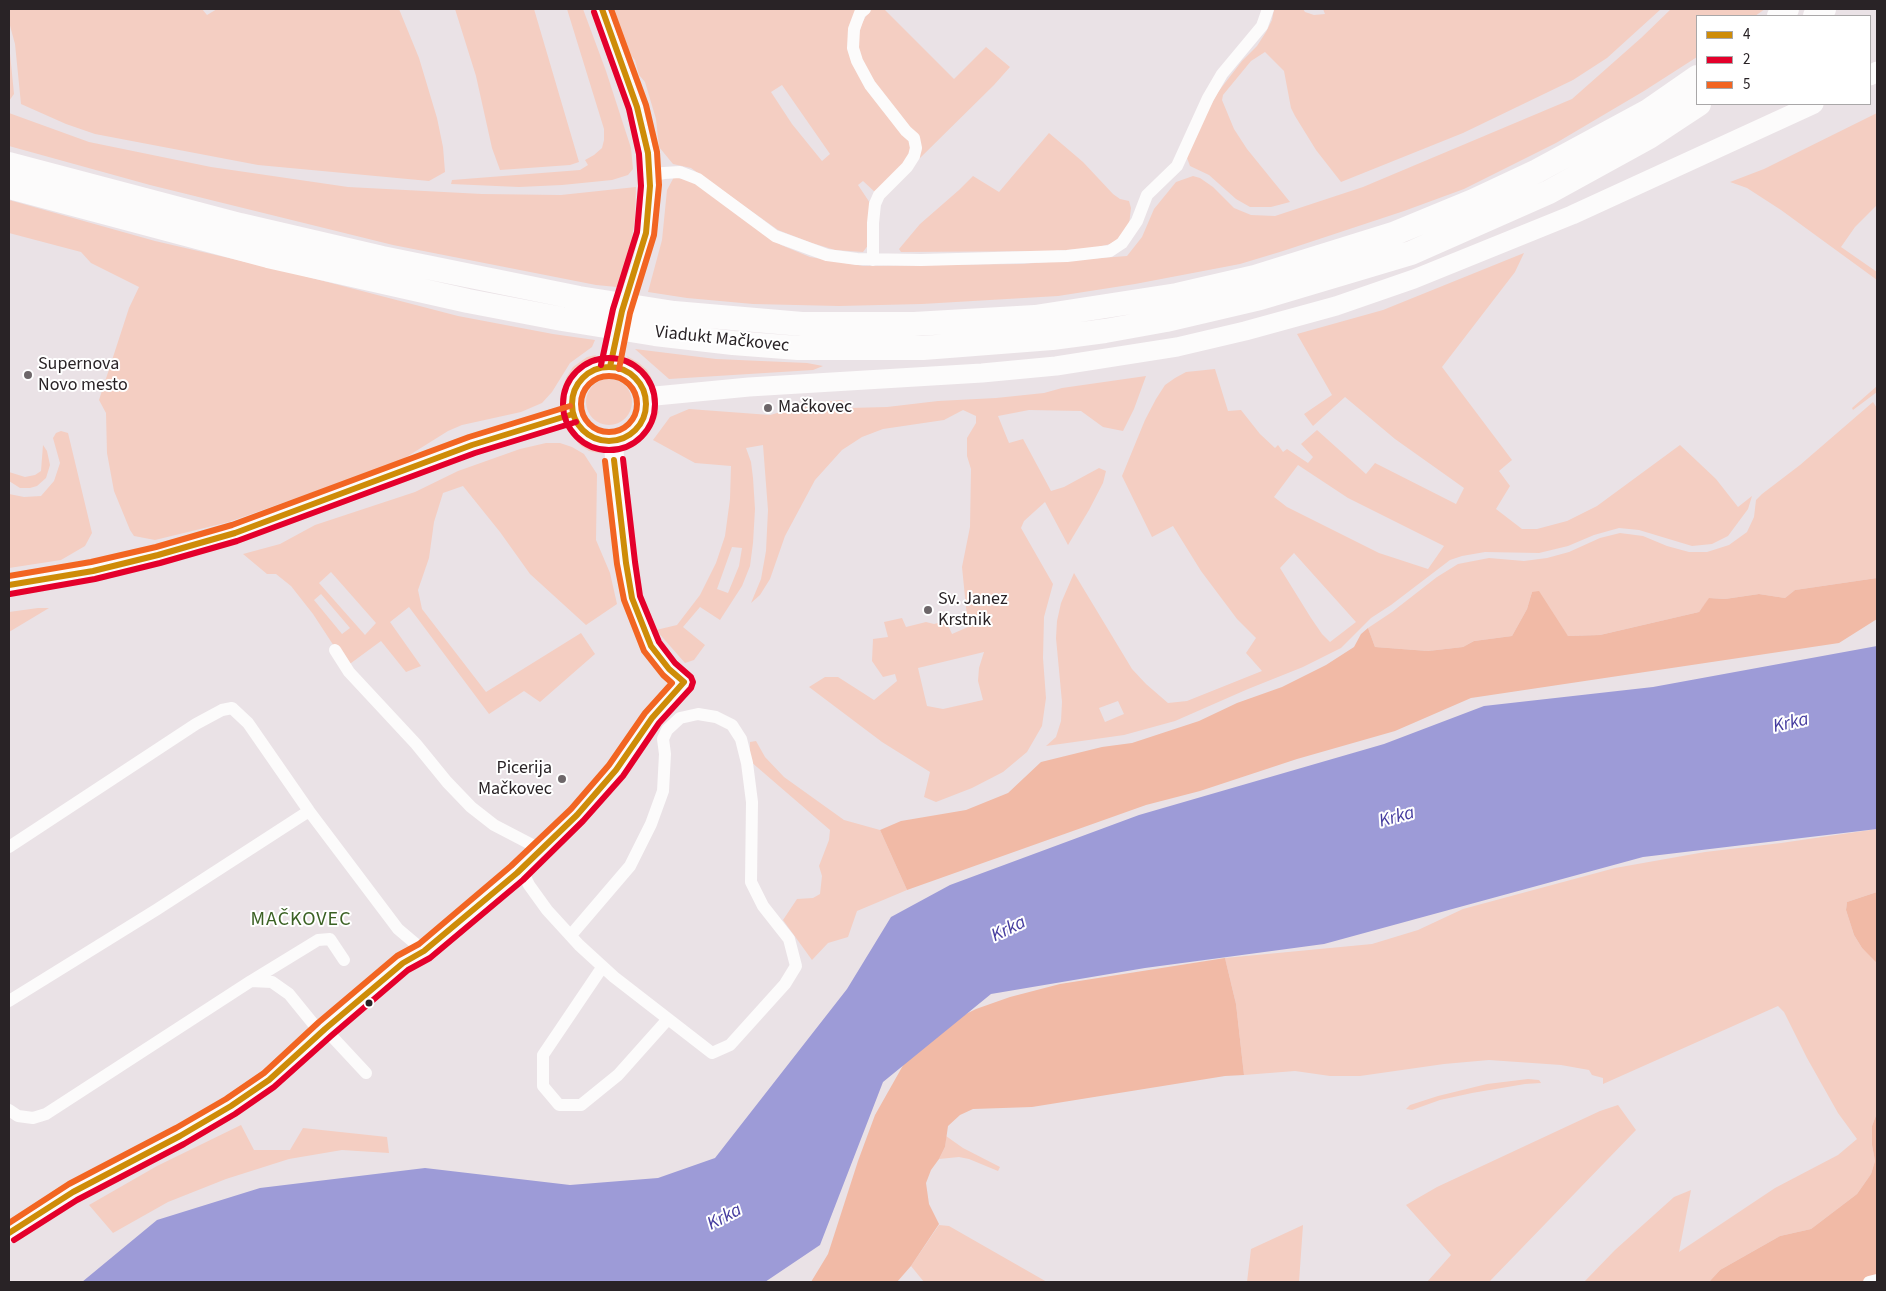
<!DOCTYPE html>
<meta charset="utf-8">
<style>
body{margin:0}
#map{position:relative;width:1886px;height:1291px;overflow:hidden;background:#eae2e6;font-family:"Source Sans 3",sans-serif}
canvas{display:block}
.frame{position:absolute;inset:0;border:10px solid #292326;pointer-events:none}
.legend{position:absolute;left:1696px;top:15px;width:175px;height:90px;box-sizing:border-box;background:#fff;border:1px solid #a9a7a8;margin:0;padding:6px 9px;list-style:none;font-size:15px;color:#292326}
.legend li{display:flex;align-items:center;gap:10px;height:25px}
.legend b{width:25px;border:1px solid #a9a7a8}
</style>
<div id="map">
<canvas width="1886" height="1291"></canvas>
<div class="frame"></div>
<ul class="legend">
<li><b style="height:6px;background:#ce8c08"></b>4</li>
<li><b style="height:6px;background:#e4002b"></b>2</li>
<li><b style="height:6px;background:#f26522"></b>5</li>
</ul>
</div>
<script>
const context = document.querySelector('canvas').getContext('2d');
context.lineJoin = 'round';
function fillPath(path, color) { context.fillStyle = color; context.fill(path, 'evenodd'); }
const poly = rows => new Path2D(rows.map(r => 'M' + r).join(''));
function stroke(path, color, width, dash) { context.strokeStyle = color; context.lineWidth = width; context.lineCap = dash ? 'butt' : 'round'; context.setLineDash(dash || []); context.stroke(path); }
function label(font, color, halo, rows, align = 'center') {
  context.font = font + ' "Source Sans 3",sans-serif'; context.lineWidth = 4; context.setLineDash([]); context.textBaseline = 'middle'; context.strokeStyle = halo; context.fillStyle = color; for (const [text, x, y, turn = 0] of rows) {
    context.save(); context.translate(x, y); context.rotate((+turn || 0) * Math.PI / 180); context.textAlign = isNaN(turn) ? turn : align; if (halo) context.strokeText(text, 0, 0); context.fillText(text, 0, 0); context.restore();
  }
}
const green = poly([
 [9,9,202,9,207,15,217,9,399,9,419,58,437,118,443,147,445,172,429,181,258,165,95,134,66,124,21,104,15,44,9,22],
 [455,9,534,9,579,162,570,165,500,170,492,148,476,76],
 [567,9,583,9,606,71,631,148,633,169,628,175,612,180,562,185,519,187,451,184,452,180,580,170,588,165,585,160,594,155,602,148,604,140,604,129],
 [607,9,861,9,850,42,910,141,910,156,877,194,863,181,858,185,870,203,869,244,863,252,835,250,812,243,778,230,691,168,673,164,659,147,656,119,645,82,639,75,635,60,619,43],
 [782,85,830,154,822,161,792,124,771,92],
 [870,9,884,9,954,79,986,47,1010,67,994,85,919,159,921,148,871,80,859,52,859,34,862,23],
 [1274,9,1303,9,1305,12,1314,15,1325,14,1323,9,1661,9,1607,58,1573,80,1463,133,1341,182,1316,150,1295,116,1291,108,1284,71,1265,52,1251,61,1223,95,1222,100,1234,129,1247,149,1290,202,1271,207,1250,207,1236,199,1209,175,1190,166,1187,158,1188,149,1218,92,1242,61,1257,46,1266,32,1272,20],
 [1671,9,1765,9,1755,16,1697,16,1697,57,1644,91,1556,143,1464,189,1404,211,1283,251,1240,264,1135,284,1058,296,922,304,839,306,753,304,687,298,648,292,662,240,667,190,674,177,691,181,705,189,781,245,810,257,863,266,1022,264,1127,256,1142,237,1154,209,1176,182,1193,176,1200,178,1213,187,1234,208,1251,215,1275,216,1363,187,1572,99,1641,38],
 [9,43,14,94,9,101],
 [9,113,89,142,211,167,348,187,482,194,561,195,636,187,635,219,629,255,617,287,596,285,393,245,150,185,9,146],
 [1877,113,1877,205,1855,227,1841,247,1877,272,1877,280,1781,210,1747,188,1730,182,1764,169],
 [1049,133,1083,162,1113,194,1120,199,1129,201,1131,208,1129,225,1117,240,1110,244,1095,248,1054,251,901,252,899,249,920,224,959,190,973,176,999,192],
 [9,200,155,241,285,271,458,316,553,334,595,340,592,347,570,363,552,392,542,403,521,412,462,425,448,431,400,461,229,522,155,540,134,536,130,530,114,491,107,453,106,413,99,400,129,308,139,287,91,263,81,252,9,233],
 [1524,253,1515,272,1442,367,1512,460,1499,471,1510,486,1496,509,1522,529,1537,529,1567,521,1597,506,1680,445,1716,479,1738,507,1752,496,1748,509,1728,536,1712,544,1692,546,1639,530,1619,528,1594,535,1568,546,1539,553,1485,552,1462,556,1450,560,1391,605,1371,618,1341,648,1303,667,1248,689,1175,721,1124,735,1046,746,1056,737,1061,721,1062,702,1056,638,1057,621,1061,603,1074,573,1132,669,1146,684,1168,703,1187,701,1262,671,1246,653,1256,638,1237,619,1201,571,1173,526,1152,537,1122,476,1145,420,1156,399,1165,385,1175,378,1186,372,1215,369,1228,411,1241,410,1260,434,1275,448,1278,445,1283,452,1287,449,1308,463,1313,457,1301,444,1317,430,1366,474,1375,463,1456,504,1464,488,1395,439,1345,397,1313,426,1304,414,1332,395,1297,334,1383,310],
 [1298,465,1348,498,1444,546,1428,569,1379,553,1287,507,1274,497],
 [1294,553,1356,622,1330,642,1322,634,1311,618,1280,568],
 [1118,701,1124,714,1105,722,1099,708],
 [635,349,716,359,807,363,823,366,813,370,669,379],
 [596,355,591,365,581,372,567,392,560,398,566,378,573,367,587,357],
 [627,356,639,363,647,370,652,379,646,378,636,372,631,367],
 [1146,376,1134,409,1123,431,1103,427,1081,411,1029,410,998,416,1009,443,1023,439,1051,491,1064,487,1099,468,1106,471,1103,483,1089,510,1068,545,1045,502,1024,521,1021,528,1053,584,1044,617,1043,658,1046,698,1042,726,1027,752,1003,772,972,788,936,802,924,797,930,772,882,742,809,687,825,677,838,677,874,700,897,681,895,674,883,677,872,661,873,639,888,637,884,622,902,618,906,627,926,622,934,624,946,621,952,634,968,627,962,567,970,527,971,469,967,456,967,438,976,423,976,416,963,410,944,420,883,429,862,437,842,450,815,480,785,536,770,579,760,595,751,603,761,579,766,551,768,510,763,445,746,448,751,462,753,478,755,509,753,543,750,566,742,586,720,620,700,607,683,627,705,645,694,660,685,663,656,630,677,625,700,595,716,563,725,536,730,499,731,466,695,463,653,440,670,417,689,409,770,415,813,403,842,400,849,408,887,407,938,401,996,398,1044,393,1062,388],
 [732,547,742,548,739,566,728,593,717,589],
 [984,652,979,668,978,681,983,700,943,709,927,706,918,668],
 '586 402a23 23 0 1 1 46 0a23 23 0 1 1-46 0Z',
 [1877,386,1877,392,1853,410,1852,408],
 [1873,402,1877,408,1877,578,1795,590,1785,598,1759,594,1725,599,1710,598,1699,612,1600,635,1568,636,1532,592,1527,609,1512,636,1474,641,1463,647,1428,651,1375,647,1368,628,1392,612,1437,577,1458,564,1489,558,1524,561,1547,558,1569,552,1600,538,1620,533,1643,536,1667,546,1689,552,1707,552,1729,545,1747,532,1754,517,1756,500,1762,494,1800,465],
 [659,411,656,420,648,433,640,442,628,450,632,439,641,432,647,418],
 [575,429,594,442,599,453,589,451,580,445,568,431],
 [61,431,68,433,92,533,85,546,61,560,9,568,9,494,24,497,41,496,54,481,60,463,53,438,56,433],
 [546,443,560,443,572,447,584,454,597,474,596,540,610,573,617,604,586,625,530,574,500,532,463,486,443,493,434,522,429,558,418,590,422,609,486,692,581,633,595,654,540,702,524,691,489,714,409,607,390,622,421,666,406,672,381,641,347,666,313,614,291,586,276,574,267,574,243,554,280,544,315,525,415,492,458,471,520,449],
 [331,572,376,623,365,635,319,583],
 [321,594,350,628,342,634,314,600],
 [43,445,47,451,50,465,46,478,37,486,30,488,20,488,9,481,9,472,25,477,35,475,41,471],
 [38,608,49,608,9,632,9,612],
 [756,741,765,757,784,777,844,820,880,830,907,890,857,911,848,937,828,943,812,960,783,920,797,899,813,898,820,894,822,876,819,866,829,840,830,830,750,761,750,742],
 [1877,829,1877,892,1847,902,1846,910,1854,935,1862,948,1877,962,1877,1113,1872,1126,1872,1145,1875,1161,1871,1174,1857,1194,1811,1229,1780,1236,1720,1270,1709,1282,1584,1282,1615,1250,1674,1197,1691,1190,1679,1252,1775,1188,1838,1155,1857,1139,1838,1113,1807,1058,1784,1012,1778,1006,1603,1084,1603,1078,1592,1075,1589,1070,1561,1065,1489,1060,1444,1064,1360,1076,1330,1076,1295,1071,1244,1075,1236,1004,1225,958,1372,944,1418,930,1463,909,1615,868,1705,852,1781,843],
 [1528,1079,1539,1080,1541,1083,1525,1084,1472,1093,1440,1100,1412,1110,1406,1109,1410,1105,1438,1096,1487,1084],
 [1618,1105,1636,1130,1489,1282,1427,1282,1451,1255,1406,1205,1437,1187,1600,1111],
 [241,1125,254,1150,290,1150,303,1128,387,1137,389,1153,342,1150,289,1159,226,1179,168,1202,113,1233,89,1205,157,1166],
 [946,1136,963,1148,1000,1167,998,1171,969,1159,959,1157,939,1159,945,1147],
 [939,1225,949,1226,1047,1282,924,1282,911,1266],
 [1303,1225,1299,1282,1247,1282,1251,1249]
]);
const forest = poly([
 [1877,578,1877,619,1839,643,1471,698,1395,731,1297,759,1200,791,1146,805,907,890,880,830,901,821,966,810,1008,793,1041,762,1102,747,1132,743,1199,721,1237,703,1282,687,1326,665,1354,647,1361,634,1368,628,1375,647,1428,651,1463,647,1474,641,1512,636,1527,609,1532,592,1539,591,1568,636,1600,635,1699,612,1709,598,1725,599,1759,594,1785,598,1795,590],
 [1877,892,1877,962,1876,962,1862,948,1854,935,1846,910,1847,902],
 [1225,958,1236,1004,1244,1075,1225,1076,1032,1107,973,1109,960,1115,948,1126,945,1147,939,1159,931,1170,926,1183,929,1204,939,1224,911,1266,897,1282,811,1282,828,1254,858,1161,875,1115,910,1053,933,1030,976,1009,1010,997,1060,984],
 [1877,1113,1877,1282,1709,1282,1720,1270,1780,1236,1811,1229,1857,1194,1871,1174,1875,1161,1872,1145,1872,1126]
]);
const water = poly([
 [1877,646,1877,829,1643,857,1324,944,1145,968,991,994,883,1082,820,1245,765,1282,82,1282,157,1220,260,1188,425,1168,570,1185,658,1178,715,1158,847,989,891,917,950,885,1139,815,1384,744,1484,706,1653,687]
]);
const street = poly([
 [602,9,637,107,648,153,650,186,646,233,639,260,622,311,610,367],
 [865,9,860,13,854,29,853,48,857,61,870,85,906,131,914,138,916,148,914,156,907,167,879,195,875,204,873,223,873,260],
 [649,176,664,173,680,172,698,179,775,236,827,255,857,259,921,260,1067,256,1110,251,1122,243,1137,221,1147,195,1177,166,1208,98,1222,74,1262,26,1268,9],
 [335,650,349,672,416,744,447,782,471,807,494,825,542,850],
 [9,847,196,724,222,710,232,708,248,723,309,811,398,929,424,951],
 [521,869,529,885,547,910,579,945,614,977,712,1053,730,1045,785,984,796,966,789,939,763,906,751,882,752,802,747,763,741,739,732,725,716,717,698,714,680,718,667,730,663,739,665,754,663,791,651,824,630,866,571,935],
 [599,972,543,1055,543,1086,559,1105,581,1105,618,1075,668,1019],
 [251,981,318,940,330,939,344,960],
 [9,1001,156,910,309,811],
 [325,1029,366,1073],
 [9,1110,18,1116,33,1118,46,1114,251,981,272,982,289,994,315,1026],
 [1869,1282,1877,1280]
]);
const secondary = poly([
 [1870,76,1877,71],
 '572 404a37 37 0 1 1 74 0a37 37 0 1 1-74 0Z',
 [645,397,749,387,982,373,1056,366,1177,347,1245,331,1336,306,1414,279,1572,215,1814,104],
 [9,585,58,578,93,571,158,555,235,533,472,445,573,414],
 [9,1233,73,1192,180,1136,231,1106,269,1080,325,1029,403,963,424,951,542,850,577,815,616,770,652,718,684,682,669,669,651,646,632,598,621,526,613,441]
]);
const highway = poly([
 [1779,16,1787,9],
 [1815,16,1824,9],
 [9,164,240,225,382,258,579,298,674,313,802,324,914,324,1035,317,1177,295,1255,277,1393,234,1473,201,1537,171,1648,111,1697,77],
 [9,187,268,256,468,301,562,319,655,334,733,343,798,348,923,348,1052,338,1105,331,1166,320,1260,298,1411,253,1549,192,1649,137,1699,104]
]);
const bus1 = poly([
 [602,9,637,107,648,153,650,186,646,233,622,311,610,367],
 '572 404a37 37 0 1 1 74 0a37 37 0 1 1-74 0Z',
 [9,585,93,571,158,555,235,533,472,445,573,414],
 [9,1233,73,1192,180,1136,231,1106,269,1080,325,1029,403,963,424,951,517,873,577,815,616,770,652,718,684,682,669,669,651,646,632,598,626,563,614,460]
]);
const bus2 = poly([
 [594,12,629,109,639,154,641,186,637,232,613,309,601,365],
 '563 404a46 46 0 1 1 92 0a46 46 0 1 1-92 0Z',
 [10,594,95,579,160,563,237,541,475,453,576,422],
 [14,1240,77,1200,184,1144,235,1114,274,1087,331,1036,408,970,430,958,523,880,583,821,623,776,659,723,691,688,693,682,691,677,675,663,659,642,640,596,635,562,623,459]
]);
const bus3 = poly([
 [611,9,646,105,657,152,659,185,654,235,630,313,619,369],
 '581 404a28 28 0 1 1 56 0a28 28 0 1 1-56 0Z',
 [9,576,91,562,156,547,232,525,469,437,570,406],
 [9,1223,69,1184,176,1128,226,1099,264,1073,319,1022,397,956,419,944,511,866,571,809,609,765,645,713,672,683,663,675,644,651,624,600,617,564,605,461]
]);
const markers = [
 [28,375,5,"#6d6669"],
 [768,408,5,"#6d6669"],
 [928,610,5,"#6d6669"],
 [562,779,5,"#6d6669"],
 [369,1003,4.5,"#292326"]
];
const streetNames = [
 ["Viadukt Mačkovec",722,340,6]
];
const poiNames = [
 ["Supernova",38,365],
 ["Novo mesto",38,386],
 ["Mačkovec",778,408],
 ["Sv. Janez",938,600],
 ["Krstnik",938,621],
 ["Picerija",552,769,"right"],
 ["Mačkovec",552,790,"right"]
];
const waterNames = [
 ["Krka",1791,724,-13],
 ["Krka",1397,818,-15],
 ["Krka",1009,930,-26],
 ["Krka",725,1218,-28]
];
const quarterNames = [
 ["MAČKOVEC",301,921]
];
fillPath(green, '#f4cec2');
fillPath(forest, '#f1baa6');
fillPath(water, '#9d9bd7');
stroke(street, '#fcfbfb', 12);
stroke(secondary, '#fcfbfb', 19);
stroke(highway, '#fcfbfb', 24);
stroke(bus1, '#ce8c08', 6);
stroke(bus2, '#e4002b', 6);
stroke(bus3, '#f26522', 6);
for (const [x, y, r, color] of markers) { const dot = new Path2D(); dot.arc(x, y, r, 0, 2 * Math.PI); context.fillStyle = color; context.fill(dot); stroke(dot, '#fff', 2); }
label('18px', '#292326', '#fff', streetNames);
label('18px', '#292326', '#fff', poiNames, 'left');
label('italic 19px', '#453c9f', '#fff', waterNames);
context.letterSpacing = '1px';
label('20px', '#3b6124', '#fff', quarterNames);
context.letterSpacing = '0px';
</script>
